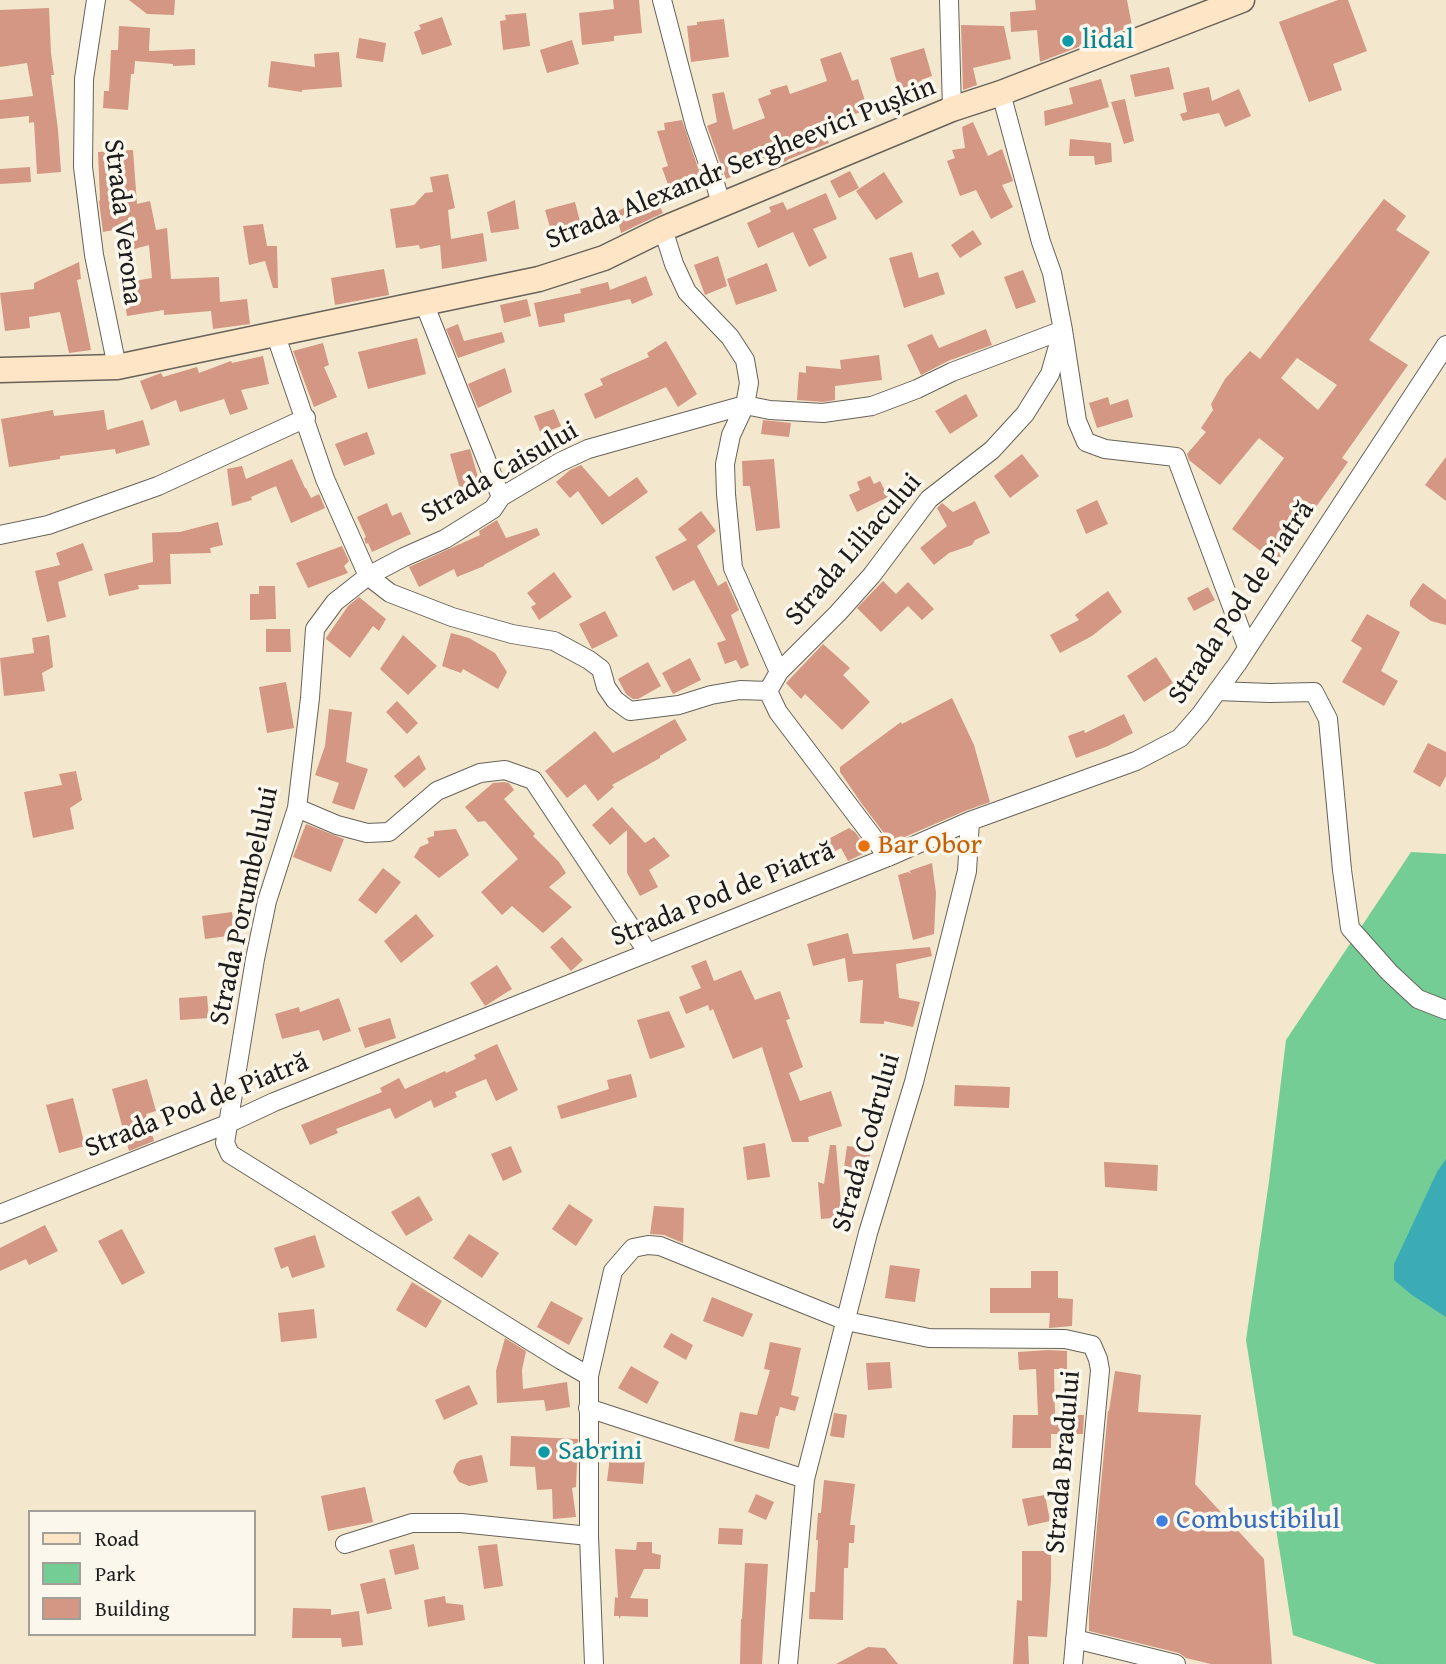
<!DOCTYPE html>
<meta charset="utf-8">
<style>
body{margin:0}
#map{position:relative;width:1446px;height:1664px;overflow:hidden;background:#f3e7ce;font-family:"Gentium Book Plus",serif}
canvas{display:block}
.legend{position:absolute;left:28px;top:1510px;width:228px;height:126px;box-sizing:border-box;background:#fbf7ec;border:2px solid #a29f99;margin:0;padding:9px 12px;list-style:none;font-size:21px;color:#1c1c1c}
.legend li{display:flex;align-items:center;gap:14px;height:35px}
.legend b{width:35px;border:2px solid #a29f99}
</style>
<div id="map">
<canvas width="1446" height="1664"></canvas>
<ul class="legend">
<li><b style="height:9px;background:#fee5c5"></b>Road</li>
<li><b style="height:19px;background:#74cd94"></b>Park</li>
<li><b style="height:19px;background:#d39783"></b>Building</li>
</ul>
</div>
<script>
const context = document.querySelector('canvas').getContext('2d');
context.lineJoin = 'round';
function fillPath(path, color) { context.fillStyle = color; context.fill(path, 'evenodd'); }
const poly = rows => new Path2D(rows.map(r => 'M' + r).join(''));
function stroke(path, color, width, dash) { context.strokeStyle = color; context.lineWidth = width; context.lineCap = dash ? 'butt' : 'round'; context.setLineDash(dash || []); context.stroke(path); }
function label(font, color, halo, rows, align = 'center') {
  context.font = font + ' "Gentium Book Plus",serif'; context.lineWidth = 7; context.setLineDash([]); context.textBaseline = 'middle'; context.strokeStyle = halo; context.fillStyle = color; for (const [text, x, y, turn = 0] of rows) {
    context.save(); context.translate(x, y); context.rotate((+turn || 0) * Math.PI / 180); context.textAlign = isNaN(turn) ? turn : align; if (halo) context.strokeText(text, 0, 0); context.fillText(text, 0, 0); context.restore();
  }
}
const green = poly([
 [1411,852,1446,854,1446,1664,1377,1664,1293,1635,1246,1340,1269,1181,1286,1040]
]);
const water = poly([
 [1446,1159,1446,1317,1412,1295,1394,1280,1394,1264,1437,1172]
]);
const building = poly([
 [129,0,175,0,174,15,147,14],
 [613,0,639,0,642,33,614,36,614,41,582,45,579,13,614,9],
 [1035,0,1127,0,1132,26,1040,62,1037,30,1011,32,1010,12,1036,10],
 [1338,0,1348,0,1367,51,1333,64,1342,90,1309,102,1279,22],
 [49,8,51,53,54,75,51,75,58,130,61,172,37,174,34,122,29,123,29,116,0,119,0,100,33,96,27,63,0,67,0,10],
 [526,13,530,46,503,50,500,21,506,20,505,15],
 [442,17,452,45,422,55,414,32,421,29,419,25],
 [724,19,729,57,691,62,687,26,697,25,697,22],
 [961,25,1004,26,1011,59,973,68,977,85,963,90],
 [119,26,150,28,149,51,195,49,195,65,173,66,173,64,135,61,134,74,131,74,128,110,103,108,104,91,109,91,111,50,118,50],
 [359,38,386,43,383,62,356,58],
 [572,40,579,64,547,73,540,50],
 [924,48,932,76,921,80,922,82,899,89,890,58],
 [339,52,342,87,302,90,302,92,268,87,271,61,315,67,314,54],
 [841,52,852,81,858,79,868,110,822,124,829,143,787,160,787,161,768,169,766,163,726,179,707,126,717,122,712,94,724,92,733,130,765,118,758,99,771,94,770,90,787,85,790,94,827,81,820,59],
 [1169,67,1174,89,1135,97,1130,75],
 [1101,79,1109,107,1045,126,1044,111,1073,104,1069,88],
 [1209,87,1212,101,1239,89,1251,116,1225,127,1219,113,1183,121,1180,114,1187,112,1183,93],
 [1125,99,1134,141,1124,144,1111,102],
 [682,120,703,183,672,195,662,168,668,166,657,131,665,130,664,123],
 [973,122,988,156,1002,149,1013,181,1002,185,1013,207,991,219,976,190,960,196,947,161,955,158,952,150,965,148,962,127],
 [1070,139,1111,143,1112,162,1095,165,1094,156,1069,156],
 [133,150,137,204,150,201,156,230,167,228,171,279,219,277,220,302,247,299,250,324,213,329,211,311,164,315,164,310,127,316,123,290,129,289,128,282,152,278,149,245,134,249,129,227,103,232,99,201,100,200,98,152],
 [30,167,31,182,0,184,0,169],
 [850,171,859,188,839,198,830,181],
 [884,172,903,202,876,220,856,191],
 [448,174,455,208,448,210,451,239,483,233,487,261,442,269,440,245,420,249,419,245,396,248,390,209,414,205,425,193,433,192,430,177],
 [653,193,663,213,621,233,616,212],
 [826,193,837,219,813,229,827,258,809,267,793,232,758,248,747,223,771,212,769,207,783,202,787,210],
 [1384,199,1406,216,1396,230,1430,252,1369,340,1408,365,1342,458,1348,462,1276,563,1232,529,1284,458,1259,438,1220,485,1189,460,1187,454,1206,432,1201,428,1213,410,1211,404,1225,379,1250,351,1260,359],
 [1297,358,1337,385,1318,410,1281,378],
 [515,200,519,229,491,233,487,212],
 [575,202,583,233,554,241,545,210],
 [263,224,267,246,277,246,278,288,273,288,265,261,249,265,243,226],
 [973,230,982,244,960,258,951,245],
 [912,252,919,278,938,272,945,294,904,308,889,258],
 [718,256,727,286,705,295,694,265],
 [79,262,81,279,77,280,91,350,69,353,60,312,29,317,30,328,5,331,0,293,34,289,34,283],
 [767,263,777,291,736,305,727,279],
 [384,269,389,295,335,305,331,278],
 [1023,270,1036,302,1016,309,1004,277],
 [646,276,653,295,632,304,630,299,564,314,565,322,539,327,534,303,581,293,580,289,608,282,610,290],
 [527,299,531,316,504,323,500,305],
 [458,324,464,341,502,332,505,342,458,358,446,329],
 [986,329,992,345,948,361,921,375,907,345,932,334,939,348],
 [417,338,426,374,368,389,358,352],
 [666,341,697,394,678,407,666,387,595,419,584,394,603,385,600,379,649,357,647,353],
 [323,343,329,365,324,367,337,397,314,407,293,351],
 [879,355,882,380,835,386,835,400,823,402,797,400,799,372,806,373,806,366,841,369,840,360],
 [263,356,269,384,241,390,248,409,230,415,224,399,180,412,176,400,151,410,140,381,161,373,163,377,197,367,199,373,231,361,232,363],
 [505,368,512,392,478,408,468,384],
 [966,394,978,416,950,434,935,411],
 [1108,397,1110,405,1128,399,1133,417,1097,428,1089,403],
 [554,409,561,426,541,434,534,416],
 [53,410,54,416,104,410,107,430,143,420,150,445,116,454,115,449,60,456,60,459,9,467,1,419],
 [763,420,791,423,789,437,761,434],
 [367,432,375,454,344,466,335,444],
 [470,449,480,484,460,489,450,454],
 [1022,454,1039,476,1010,498,994,476],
 [1446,457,1446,501,1425,485],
 [292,459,305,488,306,488,311,498,319,494,325,508,291,523,276,486,251,497,252,500,232,506,227,469,242,466,246,479],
 [774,459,780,528,756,531,750,486,743,486,742,461],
 [581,465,609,497,637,477,648,492,602,525,578,491,570,498,556,482,570,470],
 [870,476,874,484,880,481,888,497,857,512,849,495,860,490,857,482],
 [1097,500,1108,524,1086,534,1076,510],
 [975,501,990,533,975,540,972,545,949,553,934,565,920,548,947,526,937,508,942,503,953,512],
 [387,503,392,516,401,512,411,534,372,552,368,543,366,544,364,538,366,537,357,517],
 [701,511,716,531,697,546,718,586,726,581,739,610,731,615,749,665,741,669,736,660,725,664,717,643,726,640,694,580,673,591,655,557,687,540,678,529],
 [497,520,506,538,537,528,540,535,484,565,484,566,457,577,454,569,419,587,409,567,480,535,479,531],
 [218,522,223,545,210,548,211,553,170,554,171,584,138,585,139,589,109,596,104,574,153,562,152,533,180,532],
 [83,543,93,570,58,582,66,617,47,622,35,571,60,565,56,553],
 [342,546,349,561,344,566,348,573,308,588,296,563],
 [554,572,572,597,539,620,531,607,536,604,527,593],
 [883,581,896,594,908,582,934,609,922,620,908,606,881,632,857,608],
 [1423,583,1446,600,1446,625,1431,621,1410,606,1410,601],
 [259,586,275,586,276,619,250,620,250,594,259,594],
 [1208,587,1215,600,1194,611,1187,598],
 [1108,591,1122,612,1092,636,1060,653,1050,635,1079,620,1075,615],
 [359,597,386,619,379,631,373,626,350,658,326,639,326,638,348,606],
 [605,611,618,636,592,649,579,624],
 [1367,614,1400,632,1381,671,1398,681,1384,706,1342,682,1362,648,1351,641],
 [266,629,290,629,291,652,266,652],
 [451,633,469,638,495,653,507,672,498,689,463,669,461,673,442,666],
 [49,635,53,667,42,673,45,691,4,696,0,658,34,653,32,638],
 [403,635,437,666,408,695,380,669],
 [823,644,850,668,843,675,870,702,842,730,805,694,801,699,786,683],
 [1156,657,1173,683,1144,702,1127,676],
 [690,658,701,680,673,694,662,673],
 [648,662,661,686,638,699,633,699,626,694,618,679],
 [286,682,294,728,267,733,259,687],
 [952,698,974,745,990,802,965,811,893,842,890,841,862,804,840,772,840,767,901,722,902,724],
 [397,701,418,723,407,734,386,712],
 [329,709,352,712,346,762,368,769,354,810,332,803,339,783,315,775,325,746],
 [1124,714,1133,733,1108,746,1076,758,1068,736,1084,730,1085,733],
 [675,719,687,740,660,756,660,758,612,785,614,787,598,801,585,784,567,798,545,771,595,731,613,753],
 [1428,743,1446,752,1446,776,1440,787,1413,772],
 [419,755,426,769,404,788,394,776],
 [76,771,82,800,70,808,74,829,33,838,24,792,62,785,59,774],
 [504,782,509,783,514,790,504,799,535,834,533,836,559,862,566,873,549,887,572,907,543,933,512,906,502,915,481,892,518,859,485,821,478,822,465,807,493,783],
 [612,807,645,843,654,837,670,856,649,870,658,887,640,896,627,873,627,830,610,845,592,825],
 [306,824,344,839,331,872,293,857],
 [849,828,855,832,869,851,848,861,841,848,824,857,821,843],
 [456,829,469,855,439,878,414,857,420,847,429,843,427,838,434,836,434,831],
 [932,863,936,893,934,934,913,940,898,875,908,872,912,874,909,871],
 [383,868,401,882,376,914,358,900],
 [232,912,235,935,205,939,202,916],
 [416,914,434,936,401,963,384,941],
 [848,933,853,954,930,947,932,956,896,964,899,998,920,1002,913,1027,884,1021,884,1024,860,1023,863,980,848,982,845,958,813,966,807,944],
 [562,937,583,960,571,971,550,947],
 [706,960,714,981,741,970,755,1000,780,991,790,1019,786,1020,803,1067,789,1073,800,1101,831,1091,842,1126,808,1137,809,1142,792,1142,762,1047,733,1059,713,1009,710,1011,708,1005,686,1014,679,997,701,988,691,966],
 [497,965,512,989,485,1006,470,983],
 [207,996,209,1018,180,1020,179,998],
 [339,998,351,1031,323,1041,319,1030,282,1039,275,1014,299,1007,300,1012],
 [669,1011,685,1047,650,1059,637,1020],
 [390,1018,396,1038,365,1048,358,1028],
 [497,1044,518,1090,496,1101,486,1079,455,1092,457,1097,434,1108,431,1100,395,1119,390,1108,336,1129,338,1133,310,1145,301,1125,382,1092,380,1088,399,1078,405,1089,445,1071,446,1073,476,1059,474,1055],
 [631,1074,637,1097,561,1119,557,1106,609,1089,607,1080],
 [147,1079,156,1111,146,1114,154,1141,129,1151,112,1089],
 [955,1085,1010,1087,1009,1108,954,1106],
 [73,1098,85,1146,59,1153,46,1105],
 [765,1143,770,1177,747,1180,743,1147],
 [830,1145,836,1145,842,1217,821,1219,818,1182,824,1184],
 [511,1146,522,1172,503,1181,491,1154],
 [847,1146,871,1149,866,1178,843,1175],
 [1104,1162,1158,1165,1157,1191,1105,1187],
 [419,1196,433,1220,406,1236,391,1212],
 [569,1204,593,1220,576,1246,552,1229],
 [654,1206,684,1208,683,1243,664,1235,650,1234],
 [45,1225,58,1251,29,1265,26,1259,0,1271,0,1248],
 [122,1229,145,1273,122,1285,98,1241],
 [469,1234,499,1253,482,1278,453,1258],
 [315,1235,325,1267,292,1278,288,1266,281,1269,274,1248],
 [890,1265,920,1269,915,1302,885,1298],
 [1031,1271,1058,1271,1058,1298,1073,1299,1072,1326,1049,1328,1050,1313,990,1313,990,1288,1031,1288],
 [412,1282,442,1301,426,1328,396,1310],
 [712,1297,753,1314,743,1337,703,1321],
 [551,1301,583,1318,569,1345,537,1327],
 [314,1309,317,1338,281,1342,278,1313],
 [671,1333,693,1345,686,1360,663,1347],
 [505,1338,526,1351,522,1370,523,1389,567,1382,570,1407,546,1411,544,1400,497,1403,496,1371],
 [770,1342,801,1348,791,1395,799,1397,795,1411,780,1407,778,1416,776,1416,769,1449,734,1441,740,1412,757,1415,770,1370,764,1369],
 [1049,1350,1067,1351,1067,1369,1054,1369,1055,1415,1084,1415,1083,1434,1051,1434,1051,1448,1012,1448,1013,1415,1038,1415,1036,1369,1019,1370,1018,1352],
 [890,1362,892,1388,868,1390,866,1363],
 [631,1366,659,1382,647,1404,618,1388],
 [1115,1371,1141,1375,1138,1412,1201,1415,1195,1484,1264,1559,1272,1664,1211,1664,1186,1658,1179,1653,1089,1631,1089,1609,1108,1411,1109,1411],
 [469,1385,478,1404,444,1420,435,1400],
 [834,1413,847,1415,844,1438,830,1436],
 [511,1436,578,1439,576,1487,572,1488,576,1517,553,1519,552,1489,537,1490,535,1467,510,1466],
 [482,1455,488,1482,469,1486,459,1482,453,1472,456,1464,460,1460],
 [610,1456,645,1458,643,1484,607,1481],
 [824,1480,855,1484,850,1525,855,1525,854,1543,849,1543,848,1568,844,1568,843,1620,809,1619,810,1592,815,1592,818,1540,816,1540,818,1513,821,1513],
 [365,1487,373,1522,328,1531,321,1496],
 [756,1494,774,1502,766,1520,748,1512],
 [1045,1495,1050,1521,1028,1526,1022,1499],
 [719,1528,743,1529,742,1545,718,1544],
 [637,1542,652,1542,652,1553,661,1555,660,1569,644,1569,630,1598,648,1599,648,1617,621,1616,619,1619,619,1616,614,1616,615,1597,618,1598,615,1549,636,1550],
 [414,1544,419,1569,395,1575,389,1550],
 [497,1544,503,1586,484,1589,478,1546],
 [1022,1551,1051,1551,1051,1580,1047,1637,1028,1636,1029,1664,1013,1664,1017,1600,1022,1601],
 [745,1563,768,1564,762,1664,740,1664,741,1619,742,1619],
 [385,1578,392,1609,367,1614,360,1584],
 [445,1596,446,1603,463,1605,465,1620,428,1627,424,1600],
 [293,1608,331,1609,331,1615,359,1611,363,1645,342,1647,341,1638,292,1638],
 [868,1647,885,1648,898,1664,836,1664]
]);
const street = poly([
 [96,0,84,79,83,167,94,255,117,367],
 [662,0,695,126,715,183,721,204],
 [949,0,952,109],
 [1001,93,1041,242,1052,273,1063,330,1077,421,1086,442,1105,449,1176,457,1247,647],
 [663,229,674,264,687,292,730,337,745,360,749,383,745,405,731,435,725,464,726,494,733,568,779,672,768,691,778,712,888,857],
 [424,303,501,497],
 [275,333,325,479,368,576,390,593,452,617,512,634,554,641,589,660,601,669,606,687,615,700,630,711,679,705,711,695,740,690,768,691],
 [0,535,48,525,158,486,306,418],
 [779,672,838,613,872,575,929,499,992,450,1025,414,1050,374,1061,336],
 [1217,691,1270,693,1314,692,1328,719,1342,870,1350,928,1389,972,1418,999,1446,1010],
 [297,808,337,825,367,833,389,832,437,791,480,773,505,770,533,780,648,953],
 [0,1214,227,1124,274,1102,888,857,970,821,1136,761,1180,738,1200,715,1237,664,1446,345],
 [589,1376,613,1271,633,1248,648,1245,660,1246,846,1321,929,1338,1065,1339,1092,1345,1098,1359,1100,1370,1073,1664],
 [588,1408,805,1479],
 [345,1544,412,1523,461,1523,589,1536],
 [1075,1639,1176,1664],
 [594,1664,589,1536,589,1376,561,1360,230,1154,225,1143,255,959,267,901,297,808,310,698,315,629,335,602,368,576,404,557,445,539,493,509,501,497,560,462,588,449,745,405,770,410,823,413,872,406,917,389,952,372,1063,330],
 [788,1664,805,1479,868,1233,914,1082,967,871,970,821]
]);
const secondary = poly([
 [0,370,117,367,539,279,604,258,663,229,952,109,1001,93,1242,0]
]);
const markers = [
 [1068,41,7,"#0f9aa8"],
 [864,846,7,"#e8710a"],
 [544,1452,7,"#0f9aa8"],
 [1162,1521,7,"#3f7fe0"]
];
const cultureNames = [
 ["lidal",1082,41],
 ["Sabrini",558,1452]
];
const streetNames = [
 ["Strada Alexandr Sergheevici Pușkin",741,164,-22],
 ["Strada Verona",122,222,83],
 ["Strada Caisului",500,473,-30],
 ["Strada Liliacului",854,550,-49],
 ["Strada Pod de Piatră",1242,603,-56],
 ["Strada Pod de Piatră",723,895,-22],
 ["Strada Porumbelului",245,906,-78],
 ["Strada Pod de Piatră",197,1106,-22],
 ["Strada Codrului",867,1143,-74],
 ["Strada Bradului",1064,1462,-85]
];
const foodNames = [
 ["Bar Obor",878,846]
];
const shopNames = [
 ["Combustibilul",1176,1521]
];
fillPath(green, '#74cd94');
fillPath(water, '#3bacb6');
fillPath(building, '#d39783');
stroke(street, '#67635a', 20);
stroke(secondary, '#67635a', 27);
stroke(street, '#fff', 18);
stroke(secondary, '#fee5c5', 24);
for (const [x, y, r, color] of markers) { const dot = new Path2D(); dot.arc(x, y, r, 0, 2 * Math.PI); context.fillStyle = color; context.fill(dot); stroke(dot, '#fbf7ec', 2.5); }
label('28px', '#0d838f', '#fbf7ec', cultureNames, 'left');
label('28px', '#1c1c1c', '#fbf7ec', streetNames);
label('28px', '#c56008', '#fbf7ec', foodNames, 'left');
label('28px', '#366cbe', '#fbf7ec', shopNames, 'left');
</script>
